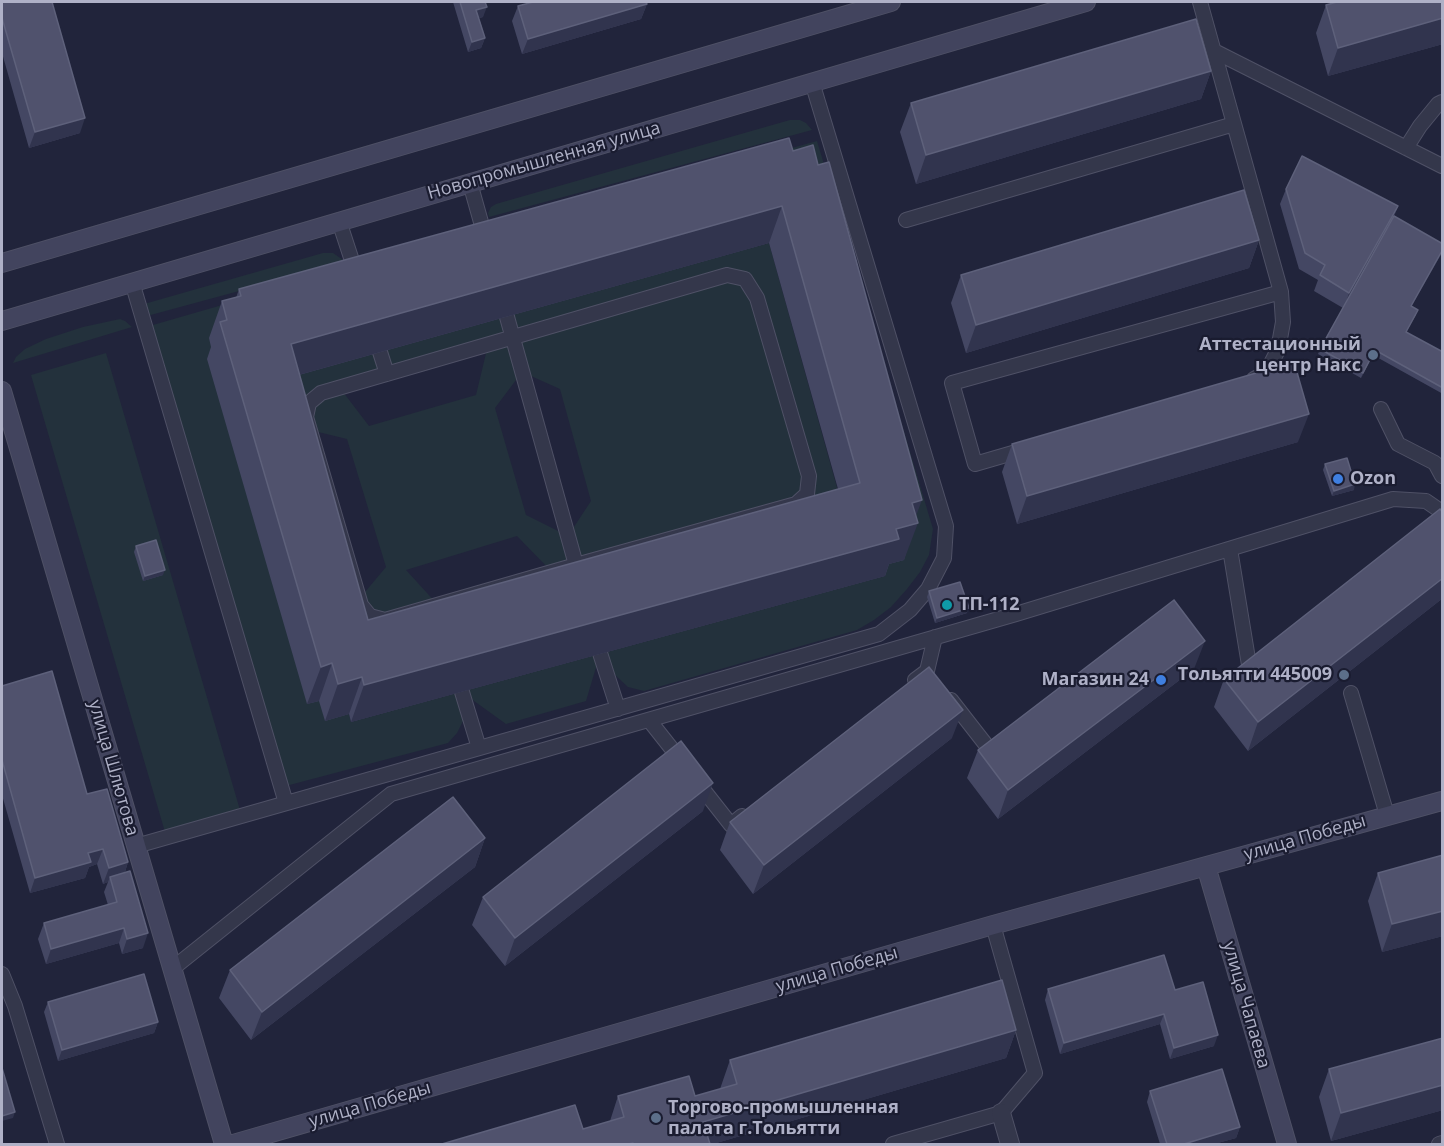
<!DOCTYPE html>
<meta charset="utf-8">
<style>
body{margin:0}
#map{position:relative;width:1444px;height:1146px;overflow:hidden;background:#21243b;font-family:"Open Sans",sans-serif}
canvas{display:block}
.frame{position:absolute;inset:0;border:3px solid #afb1c7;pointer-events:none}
</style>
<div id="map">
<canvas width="1444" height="1146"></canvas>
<div class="frame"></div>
</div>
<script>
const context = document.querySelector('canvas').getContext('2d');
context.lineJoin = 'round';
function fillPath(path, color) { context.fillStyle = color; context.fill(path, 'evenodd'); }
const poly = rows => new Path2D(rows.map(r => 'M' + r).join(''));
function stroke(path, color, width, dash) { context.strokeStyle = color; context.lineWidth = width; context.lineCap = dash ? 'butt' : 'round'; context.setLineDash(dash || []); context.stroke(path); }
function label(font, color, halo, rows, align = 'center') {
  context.font = font + ' "Open Sans",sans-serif'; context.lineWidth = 4.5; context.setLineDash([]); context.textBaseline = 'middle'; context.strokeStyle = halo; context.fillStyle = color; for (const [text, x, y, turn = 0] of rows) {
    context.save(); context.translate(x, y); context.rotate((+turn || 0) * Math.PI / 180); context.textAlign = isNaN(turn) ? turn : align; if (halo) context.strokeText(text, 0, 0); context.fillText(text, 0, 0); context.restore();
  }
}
const green = poly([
 [790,120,800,120,806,123,812,130,489,217,488,213,491,207,496,204],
 [817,141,933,529,929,555,920,572,907,589,891,607,874,620,857,630,644,691,628,687,614,674,600,654,586,701,506,724,463,693,464,719,457,733,448,743,282,787,146,327,347,269,226,326,325,720,349,714,351,722,885,576,816,199,490,232],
 [769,243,846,520,355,657,277,381],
 [488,345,476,395,369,426,340,388],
 [522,372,560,389,591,501,568,536,526,515,495,408],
 [310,430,347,439,386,567,360,598],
 [517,536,552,572,438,605,406,570],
 [323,253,333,253,346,262,147,316,144,304],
 [120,319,125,321,132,327,13,363,16,357,25,349,46,339,83,327],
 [106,353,240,810,165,832,31,375]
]);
const lane = poly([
 [1200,2,1281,292,1283,322,1278,350,1266,373,1254,379],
 [1214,51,1442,166],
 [1406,148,1420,126,1438,104,1442,102],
 [470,183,486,240],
 [906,220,1234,124],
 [339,221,357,276],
 [727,275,745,279,757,298,809,476,807,494,796,504,576,565,385,620,370,616,361,605,306,417,309,403,321,393,727,275],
 [132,282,286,803],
 [507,317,578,572],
 [380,352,387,374],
 [1381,409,1398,444,1435,463,1442,476],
 [1023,450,975,464,952,383,1281,292],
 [1230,549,1250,671],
 [600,653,618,709],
 [915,680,927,671,935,637],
 [462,692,479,748],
 [1351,693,1387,815],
 [951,700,990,750],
 [649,720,683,763],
 [698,783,731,825,742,816],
 [136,846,879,634,910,610,928,589,944,558,946,526,812,82],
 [172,969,391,794,1016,614,1393,499,1426,501,1442,512],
 [2,974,15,1006,57,1144],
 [893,1144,1001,1113,1035,1073,993,925],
 [1439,1144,1442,1143]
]);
const street = poly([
 [1001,1113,1010,1144]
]);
const secondary = poly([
 [2,263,891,2],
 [2,321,1086,2],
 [2,391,224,1144],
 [1206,866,1287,1144],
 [233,1144,993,925,1442,801]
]);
const wall = poly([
 [2,2,80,133,29,148,2,53],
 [453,2,485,2,483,17,479,18,485,38,481,48,468,52],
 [1443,2,1443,44,1328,76,1316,33,1326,5],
 [647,4,641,19,522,54,512,21,518,6],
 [1211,71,1201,99,916,184,900,132,911,103],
 [793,151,916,517,904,560,889,564,885,576,351,722,349,714,325,721,319,701,307,704,207,359,211,347,209,338,222,301,236,298,239,289],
 [769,243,838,489,368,620,299,375],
 [1286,189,1398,206,1394,216,1443,244,1443,251,1411,306,1416,315,1406,332,1443,352,1443,394,1373,355,1361,378,1318,354,1320,349,1343,308,1314,291,1318,280,1299,269,1280,204],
 [1259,240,1249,268,966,353,951,303,961,275],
 [1298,442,1017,524,1002,472,1012,444],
 [1325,464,1354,490,1332,496,1323,470],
 [1443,513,1443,598,1248,751,1214,707,1224,679],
 [136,546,163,575,143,581,134,552],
 [929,591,967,613,935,623,927,597],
 [1194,669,998,819,967,778,978,750],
 [2,686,87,794,128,862,125,872,143,948,122,954,119,943,46,964,38,939,44,923,108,905,104,892,108,882,103,884,97,864,89,867,85,878,30,893,2,795],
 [952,738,753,894,720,850,730,822],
 [703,811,505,966,472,925,483,897],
 [485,838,475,867,251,1040,219,998,230,970],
 [1443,855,1443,936,1382,952,1368,901,1378,873],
 [1048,989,1175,990,1214,1046,1170,1059,1160,1024,1060,1054,1045,1000],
 [48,1002,158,1022,154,1033,58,1061,44,1012],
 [1016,1030,1006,1058,713,1144,442,1144,583,1129,610,1121,618,1096,695,1096,720,1089,730,1060],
 [1443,1038,1443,1110,1331,1141,1319,1097,1329,1069],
 [1150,1091,1240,1127,1236,1138,1214,1144,1160,1144,1147,1102]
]);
const shadedWall = poly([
 [647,4,641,19,522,54,528,39],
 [487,7,483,17,472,20,476,10],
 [1443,18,1443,44,1328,76,1338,48],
 [485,38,481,48,468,52,472,42],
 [1211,71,1201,99,916,184,926,155],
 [85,118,80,133,29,148,35,132],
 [782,206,769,243,277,381,291,344],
 [1398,206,1392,222,1344,309,1349,293],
 [1259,240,1249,268,966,353,976,325],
 [1443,249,1443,251,1409,311,1411,306],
 [1375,350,1373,355,1361,378,1363,373],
 [1309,414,1298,442,1017,524,1027,496],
 [1355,484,1354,490,1332,496,1334,491],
 [922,500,913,524,918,523,904,560,889,564,885,576,351,722,364,685,896,529,912,503],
 [165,570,163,575,143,581,145,576],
 [1443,578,1443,598,1248,751,1258,722],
 [969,608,967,613,935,623,937,618],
 [1205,641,1194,669,998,819,1008,790],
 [332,663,319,701,307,704,321,667],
 [362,677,349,714,325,721,338,684],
 [963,710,952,738,753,894,764,865],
 [713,783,703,811,505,966,515,938],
 [485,838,475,867,251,1040,262,1012],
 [103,849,97,864,89,867,85,878,30,893,35,878,88,853],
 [128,862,123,878,110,877,108,882,103,884,109,868],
 [1443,911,1443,936,1382,952,1392,924],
 [124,928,119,943,46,964,51,949],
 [148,933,143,948,122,954,127,939],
 [1164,1014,1160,1024,1060,1054,1064,1043],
 [158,1022,154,1033,58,1061,62,1050],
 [1016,1030,1006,1058,713,1144,695,1144,703,1122],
 [1218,1035,1214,1046,1170,1059,1174,1048],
 [1443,1085,1443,1110,1331,1141,1341,1113],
 [15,1112,13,1118,2,1121,2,1116],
 [1240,1127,1236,1138,1214,1144,1184,1144]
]);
const building = poly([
 [2,2,52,2,85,118,35,132,2,18,2,2],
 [460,2,485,2,487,7,476,10,485,38,472,42,460,2],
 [533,2,646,2,647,4,528,39,518,6,533,2],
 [1337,2,1443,2,1443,18,1338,48,1326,5,1337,2],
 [1196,19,1211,71,926,155,911,103,1196,19],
 [789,138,793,151,813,145,818,165,829,162,922,500,912,503,918,523,896,529,899,539,364,685,362,677,338,684,332,663,321,667,220,322,227,320,222,301,241,296,239,289,789,138],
 [782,206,860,483,368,620,291,344,782,206],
 [1302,156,1398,206,1349,293,1320,275,1325,265,1305,253,1286,189,1302,156],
 [1244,190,1259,240,976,325,961,275,1244,190],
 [1394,216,1443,244,1443,249,1411,306,1418,310,1406,332,1443,352,1443,388,1375,350,1363,373,1320,349,1394,216],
 [1294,362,1309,414,1027,496,1012,444,1294,362],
 [1347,458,1355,484,1334,491,1325,464,1347,458],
 [1440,509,1443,513,1443,578,1258,722,1224,679,1440,509],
 [156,540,165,570,145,576,136,546,156,540],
 [960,582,969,608,937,618,929,591,960,582],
 [1174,600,1205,641,1008,790,978,750,1174,600],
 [929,667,963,710,764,865,730,822,929,667],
 [52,671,87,794,107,789,128,862,109,868,103,849,88,853,91,862,35,878,2,760,2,686,52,671],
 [681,741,713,783,515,938,483,897,681,741],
 [453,797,485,838,262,1012,230,970,453,797],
 [1443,855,1443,911,1392,924,1378,873,1443,855],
 [130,871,148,933,127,939,124,928,51,949,44,923,117,902,110,877,130,871],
 [1164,955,1175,990,1203,982,1218,1035,1174,1048,1164,1014,1064,1043,1048,989,1164,955],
 [144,974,158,1022,62,1050,48,1002,144,974],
 [1002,980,1016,1030,703,1122,710,1144,633,1144,633,1143,628,1144,442,1144,575,1105,583,1129,624,1117,618,1096,689,1076,695,1096,737,1084,730,1060,1002,980],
 [1443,1038,1443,1085,1341,1113,1329,1069,1443,1038],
 [2,1068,15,1112,2,1116,2,1068],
 [1222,1069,1240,1127,1184,1144,1167,1144,1150,1091,1222,1069]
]);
const markers = [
 [1373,355,6,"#5c6f8a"],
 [1338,479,6,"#3f7fe0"],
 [947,605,6,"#0f9aa8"],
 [1344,675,6,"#5c6f8a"],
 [1161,680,6,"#3f7fe0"],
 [656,1118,6,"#5c6f8a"]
];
const streetNames = [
 ["Новопромышленная улица",544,161,-16],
 ["улица Шлютова",113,768,74],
 ["улица Победы",1305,838,-16],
 ["улица Победы",837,970,-16],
 ["улица Чапаева",1246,1005,74],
 ["улица Победы",370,1105,-16]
];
const poiNames = [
 ["Аттестационный",1361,345],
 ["центр Накс",1361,366],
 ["Ozon",1350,479,"left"],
 ["ТП-112",959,605,"left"],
 ["Тольятти 445009",1332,675],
 ["Магазин 24",1149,680],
 ["Торгово-промышленная",668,1108,"left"],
 ["палата г.Тольятти",668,1129,"left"]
];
fillPath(green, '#23313c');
stroke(lane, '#4f5166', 16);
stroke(street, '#4f5166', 20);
stroke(secondary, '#4f5166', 20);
stroke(lane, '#34374b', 14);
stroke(street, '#34374b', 18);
stroke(secondary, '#42445e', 18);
fillPath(wall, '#444763');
fillPath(shadedWall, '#31344e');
fillPath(building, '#50526d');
stroke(building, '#5e617b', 1.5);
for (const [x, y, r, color] of markers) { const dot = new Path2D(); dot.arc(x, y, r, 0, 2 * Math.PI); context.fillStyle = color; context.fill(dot); stroke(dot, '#1a1c30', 2); }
label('18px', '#afb1c7', '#1a1c30', streetNames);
label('bold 18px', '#afb1c7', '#1a1c30', poiNames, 'right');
</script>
